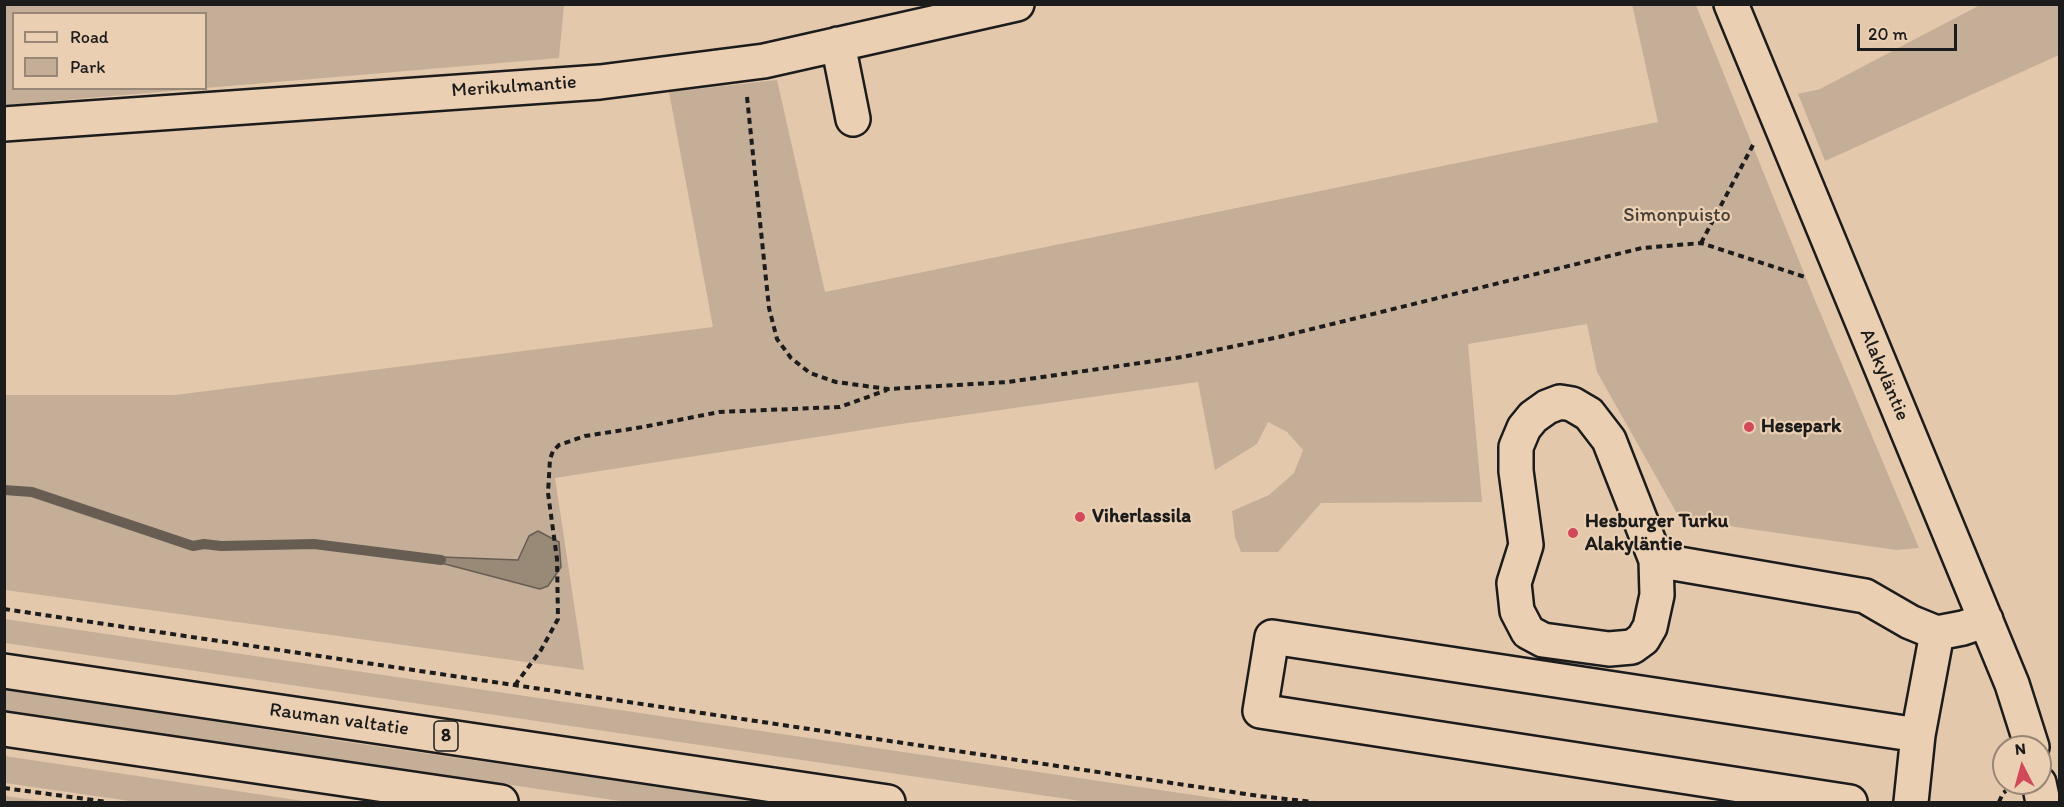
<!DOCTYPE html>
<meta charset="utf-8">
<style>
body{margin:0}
#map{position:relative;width:2064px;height:807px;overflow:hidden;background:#e3c8ac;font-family:Itim,sans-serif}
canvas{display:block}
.frame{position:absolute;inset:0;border:6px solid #1c1c1c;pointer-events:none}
.legend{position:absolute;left:12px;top:12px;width:195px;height:78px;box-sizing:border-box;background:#ebcfb2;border:2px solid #988776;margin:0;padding:8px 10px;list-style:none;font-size:18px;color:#1c1c1c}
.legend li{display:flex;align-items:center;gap:12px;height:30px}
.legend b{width:30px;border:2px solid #988776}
.north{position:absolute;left:1992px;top:735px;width:60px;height:60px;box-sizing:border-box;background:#ebcfb2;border:2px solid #988776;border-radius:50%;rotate:354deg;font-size:16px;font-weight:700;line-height:24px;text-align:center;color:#1c1c1c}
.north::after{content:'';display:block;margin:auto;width:21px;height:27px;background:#d1495b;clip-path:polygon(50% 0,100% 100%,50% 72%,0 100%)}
.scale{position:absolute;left:1857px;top:24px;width:100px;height:27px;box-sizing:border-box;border:3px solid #1c1c1c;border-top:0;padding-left:8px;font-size:18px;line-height:21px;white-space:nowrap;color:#1c1c1c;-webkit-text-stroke:4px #ebcfb2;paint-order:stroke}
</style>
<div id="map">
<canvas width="2064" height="807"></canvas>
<div class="frame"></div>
<ul class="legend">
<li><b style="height:8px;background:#ebcfb2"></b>Road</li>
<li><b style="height:16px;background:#c5ae97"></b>Park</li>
</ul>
<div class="north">N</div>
<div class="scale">20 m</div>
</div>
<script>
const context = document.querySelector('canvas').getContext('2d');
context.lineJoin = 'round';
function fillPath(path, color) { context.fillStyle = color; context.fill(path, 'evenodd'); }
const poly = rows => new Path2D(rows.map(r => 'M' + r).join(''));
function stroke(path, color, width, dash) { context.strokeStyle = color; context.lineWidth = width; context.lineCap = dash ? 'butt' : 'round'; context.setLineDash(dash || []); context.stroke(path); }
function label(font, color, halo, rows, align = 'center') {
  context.font = font + ' Itim,sans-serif'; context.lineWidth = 4.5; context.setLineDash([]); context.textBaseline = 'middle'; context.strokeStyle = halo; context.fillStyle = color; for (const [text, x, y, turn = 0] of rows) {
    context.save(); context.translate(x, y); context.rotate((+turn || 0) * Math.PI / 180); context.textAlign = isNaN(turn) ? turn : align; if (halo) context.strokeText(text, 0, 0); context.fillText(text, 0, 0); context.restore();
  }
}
const green = poly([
 [5,4,564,4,564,5,559,58,206,88,206,14,14,14,14,88,196,89,5,105],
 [1632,4,1696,5,1812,293,1919,548,1896,550,1680,519,1597,372,1587,324,1468,344,1482,502,1321,503,1278,552,1241,552,1235,537,1232,511,1269,495,1294,473,1303,450,1287,432,1268,422,1257,444,1215,470,1198,382,894,425,555,478,584,670,5,590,5,395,175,395,713,327,669,92,777,80,825,292,1658,122],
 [1980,5,2059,5,2059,55,1825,161,1798,94,1820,89],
 [4,619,5,619,1241,802,1088,802,5,643],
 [5,689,347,742,763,802,627,802,5,711],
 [5,756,310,802,137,802,5,783],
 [4,796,5,796,50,802,5,802]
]);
const water = poly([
 [538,531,559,542,561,567,548,586,540,589,441,563,441,557,518,560,529,536,538,531]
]);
const stream = poly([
 [4,490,32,492,193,546,204,544,221,546,314,544,441,560]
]);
const path = poly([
 [747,97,769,308,777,339,791,358,810,373,836,382,888,389,1008,382,1182,357,1279,337,1642,248,1701,243,1808,278],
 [1701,243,1753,145],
 [4,609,1259,796,1313,802],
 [515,685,541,650,558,619,557,559,548,493,550,459,553,451,559,445,585,436,643,427,719,412,840,407,887,390],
 [4,788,108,802],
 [1999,802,2003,793,2006,791]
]);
const minor = poly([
 [1731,4,2012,684,2032,747],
 [838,44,853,119],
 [4,124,600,82,764,61,1017,4],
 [1560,402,1572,404,1589,414,1609,440,1656,560,1657,595,1650,627,1643,639,1632,647,1609,649,1543,640,1528,632,1517,611,1514,583,1526,545,1516,471,1516,447,1524,428,1533,417,1547,407,1560,402],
 [1656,560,1865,596,1910,622,1937,633,1963,628,1986,620],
 [2039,783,2043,802],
 [1850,802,1260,711,1272,637,1918,735],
 [1911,802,1918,735,1937,633]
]);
const highway = poly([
 [4,671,888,802],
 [4,729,501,802]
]);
const markers = [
 [1749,427,6,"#d1495b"],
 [1080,517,6,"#d1495b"],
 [1573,533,6,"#d1495b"]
];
const shields = [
 [446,736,24]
];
const shieldNames = [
 ["8",446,736]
];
const streetNames = [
 ["Merikulmantie",514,87,-4],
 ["Alakyläntie",1884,375,67],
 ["Rauman valtatie",339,720,8]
];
const parkNames = [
 ["Simonpuisto",1677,216]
];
const poiNames = [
 ["Hesepark",1761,427],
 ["Viherlassila",1092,517],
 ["Hesburger Turku",1585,522],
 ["Alakyläntie",1585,545]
];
fillPath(green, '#c5ae97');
fillPath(water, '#998977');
stroke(water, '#675d53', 1.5);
stroke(stream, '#675d53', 10);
stroke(minor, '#1c1c1c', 38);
stroke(highway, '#1c1c1c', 38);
stroke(path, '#1c1c1c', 4, [6, 4.5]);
stroke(minor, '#ebcfb2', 33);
stroke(highway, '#ebcfb2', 33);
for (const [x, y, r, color] of markers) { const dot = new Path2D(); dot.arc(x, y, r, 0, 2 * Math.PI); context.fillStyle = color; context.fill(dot); stroke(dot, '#ebcfb2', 2); }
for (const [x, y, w] of shields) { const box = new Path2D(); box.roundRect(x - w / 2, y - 15, w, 30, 4.5); context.fillStyle = '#ebcfb2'; context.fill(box); stroke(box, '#1c1c1c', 1.5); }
label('bold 18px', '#1c1c1c', null, shieldNames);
label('20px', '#1c1c1c', '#ebcfb2', streetNames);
label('20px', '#46403b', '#ebcfb2', parkNames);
label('bold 20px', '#1c1c1c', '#ebcfb2', poiNames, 'left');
</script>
